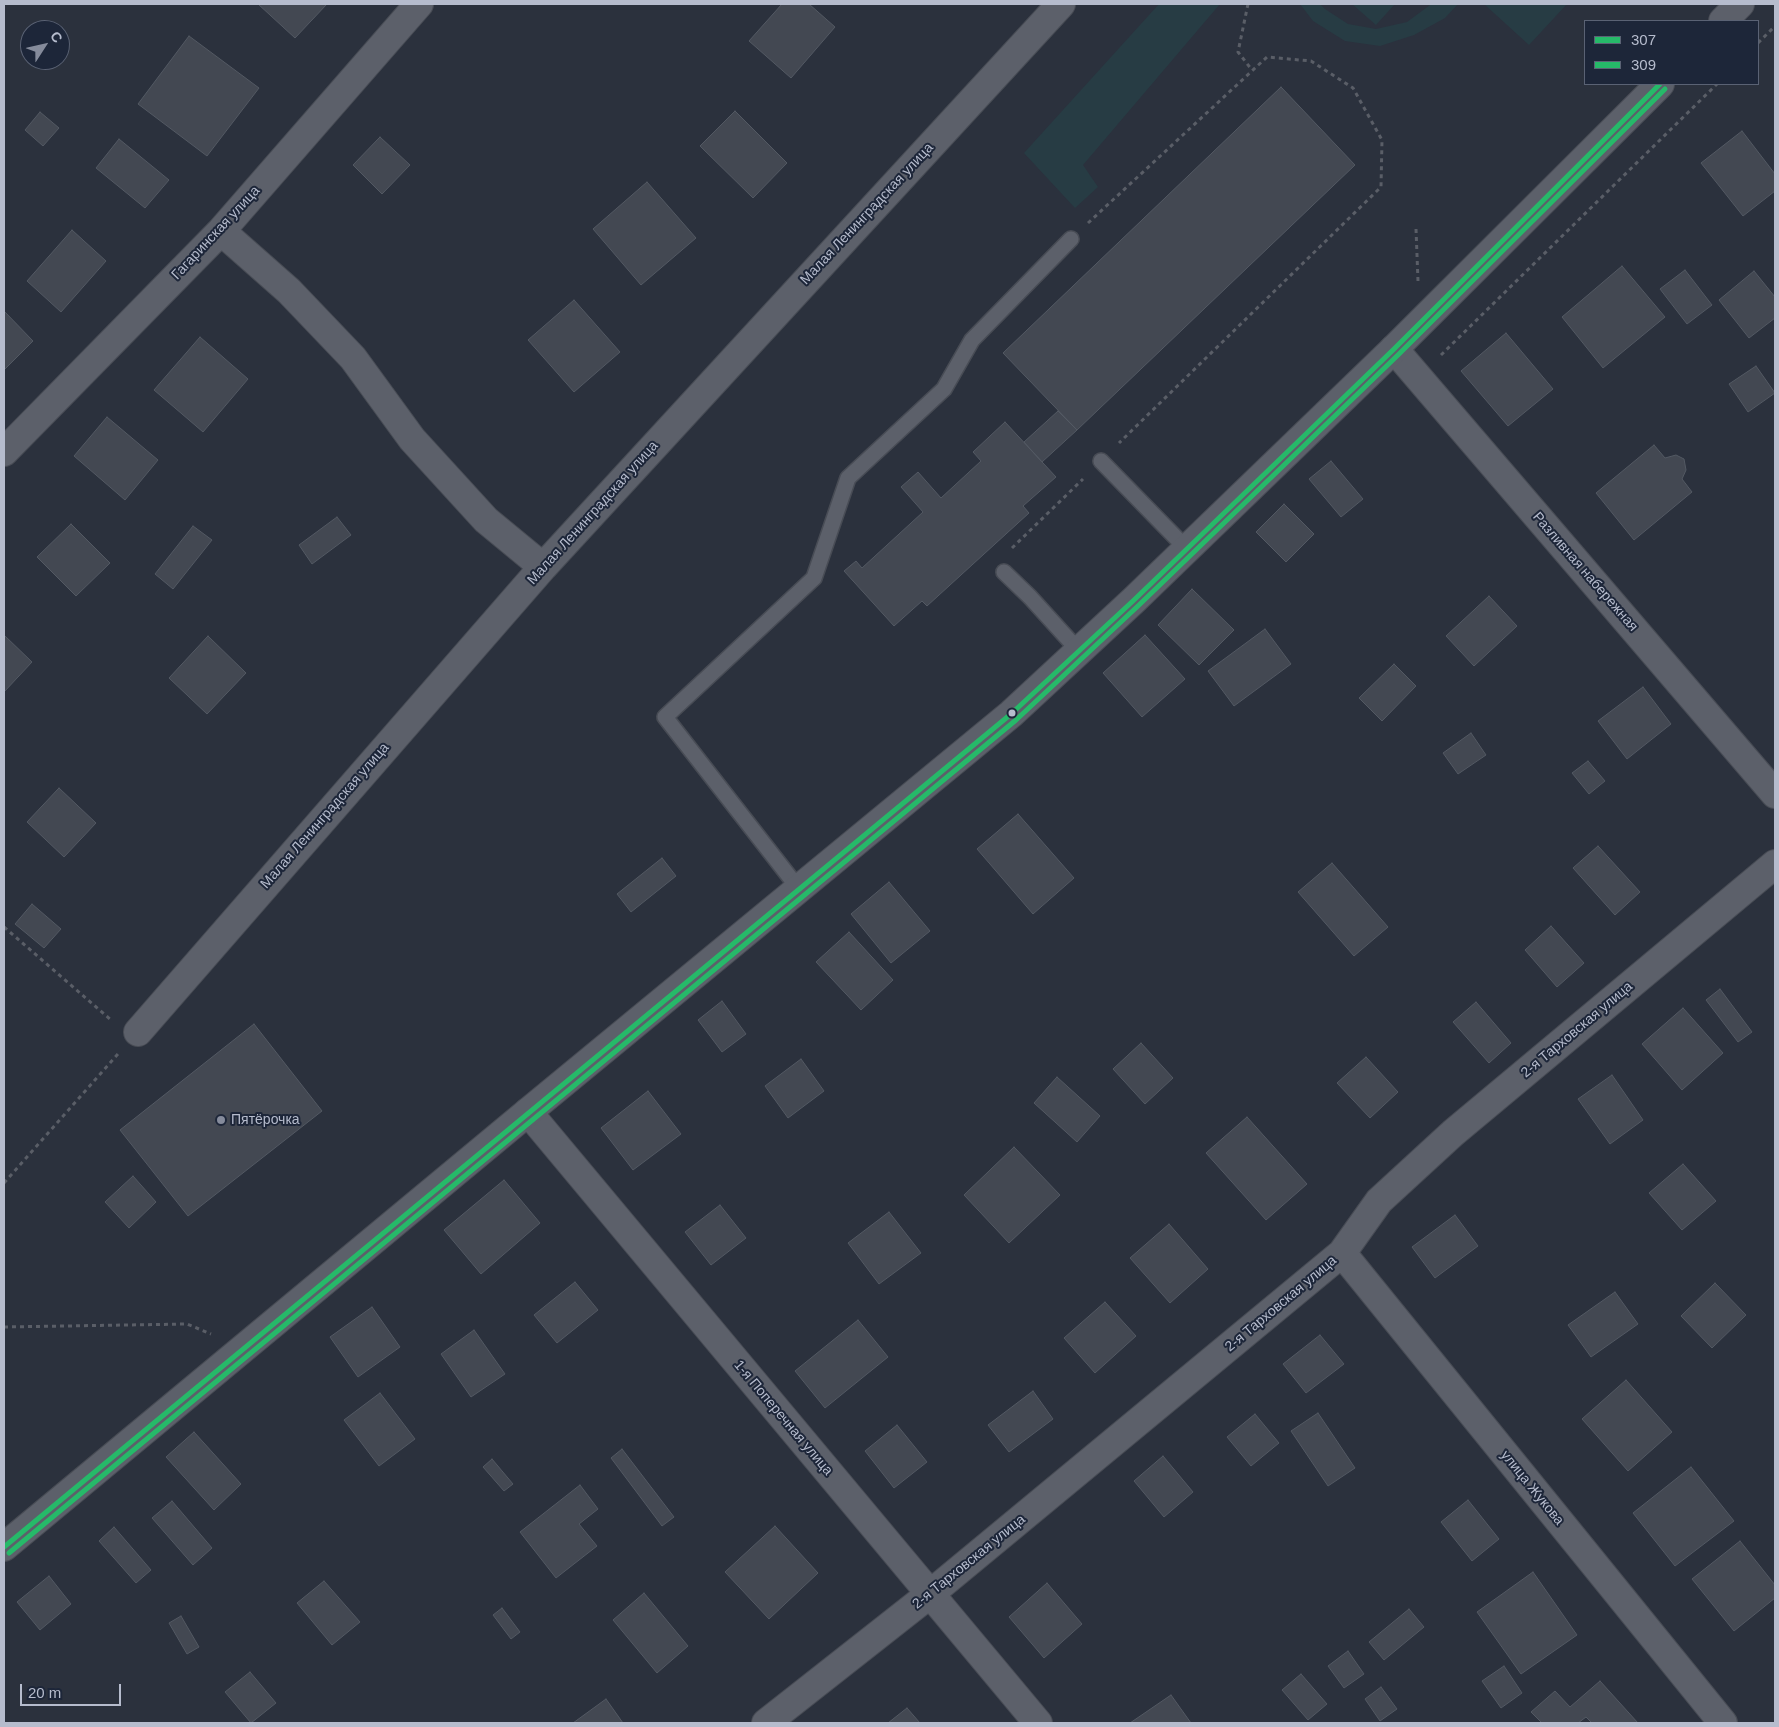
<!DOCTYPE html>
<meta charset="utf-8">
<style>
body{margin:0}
#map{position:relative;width:1779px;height:1727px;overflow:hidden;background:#2b313d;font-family:Helvetica,sans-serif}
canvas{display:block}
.frame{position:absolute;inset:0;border:5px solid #b6bccd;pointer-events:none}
.legend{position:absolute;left:1584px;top:20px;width:175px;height:65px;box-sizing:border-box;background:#1d2639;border:1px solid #5a6274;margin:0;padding:6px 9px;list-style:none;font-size:15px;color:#b6bccd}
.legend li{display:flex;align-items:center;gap:10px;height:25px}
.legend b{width:25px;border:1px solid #5a6274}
.north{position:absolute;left:20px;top:20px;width:50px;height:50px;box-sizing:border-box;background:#1d2639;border:1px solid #5a6274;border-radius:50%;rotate:55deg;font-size:14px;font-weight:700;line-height:20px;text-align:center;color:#b6bccd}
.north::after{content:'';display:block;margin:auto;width:18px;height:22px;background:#858b9b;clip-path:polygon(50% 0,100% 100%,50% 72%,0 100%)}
.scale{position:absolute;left:20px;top:1684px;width:101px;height:22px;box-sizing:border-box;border:2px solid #b6bccd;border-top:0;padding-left:6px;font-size:15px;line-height:18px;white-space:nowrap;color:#b6bccd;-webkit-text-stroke:4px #1d2639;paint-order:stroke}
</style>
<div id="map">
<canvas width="1779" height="1727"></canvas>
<div class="frame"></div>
<ul class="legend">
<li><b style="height:6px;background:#26b969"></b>307</li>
<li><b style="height:6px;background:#26b969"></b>309</li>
</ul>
<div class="north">С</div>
<div class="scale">20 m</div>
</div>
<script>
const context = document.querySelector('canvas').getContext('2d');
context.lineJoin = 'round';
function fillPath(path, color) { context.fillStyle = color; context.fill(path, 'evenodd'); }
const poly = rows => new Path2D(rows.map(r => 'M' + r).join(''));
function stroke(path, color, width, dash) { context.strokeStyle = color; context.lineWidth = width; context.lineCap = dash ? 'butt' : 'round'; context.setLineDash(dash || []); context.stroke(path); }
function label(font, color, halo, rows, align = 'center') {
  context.font = font + ' Helvetica,sans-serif'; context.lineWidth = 4; context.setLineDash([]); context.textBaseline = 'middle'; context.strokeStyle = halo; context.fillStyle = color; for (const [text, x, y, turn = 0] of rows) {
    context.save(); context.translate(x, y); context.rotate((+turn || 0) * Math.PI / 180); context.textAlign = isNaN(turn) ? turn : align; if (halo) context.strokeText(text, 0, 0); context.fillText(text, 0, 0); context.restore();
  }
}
const green = poly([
 [1159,4,1220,4,1083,165,1098,187,1075,208,1024,153],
 [1300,4,1320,4,1325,9,1348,24,1376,29,1407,22,1430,5,1429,4,1458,4,1445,18,1414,35,1380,46,1345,41,1313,21],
 [1352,4,1395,4,1376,25],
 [1484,4,1567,4,1529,45]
]);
const building = poly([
 [258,4,327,4,295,38,258,4],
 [782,4,809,4,835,27,791,78,749,41,782,4],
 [189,36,259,88,207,156,138,104,189,36],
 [1281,87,1355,165,1077,430,1003,353,1281,87],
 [735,111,787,163,753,198,700,146,735,111],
 [40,112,59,128,43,146,25,130,40,112],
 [1742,131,1775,174,1775,191,1743,216,1701,163,1742,131],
 [380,137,410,165,382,194,353,165,380,137],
 [119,139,169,180,145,208,96,168,119,139],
 [647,182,696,238,641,285,593,229,647,182],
 [72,230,106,261,61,312,27,281,72,230],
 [1622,266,1665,317,1603,368,1562,317,1622,266],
 [1685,270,1712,305,1687,324,1660,289,1685,270],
 [1754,271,1775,297,1775,318,1749,338,1719,300,1754,271],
 [574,300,620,352,574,392,528,340,574,300],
 [4,311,33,341,4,370,4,311],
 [1506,333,1553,389,1508,426,1461,371,1506,333],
 [200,337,248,379,203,432,154,390,200,337],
 [1756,366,1775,393,1748,412,1729,384,1756,366],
 [1058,411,1077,430,1042,462,1024,442,1058,411],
 [107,417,158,460,125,500,74,456,107,417],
 [1005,422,1056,477,1023,506,1029,513,927,606,922,601,894,626,844,571,856,561,862,568,923,512,901,487,918,472,941,498,981,461,973,452,1005,422],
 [1654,445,1665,458,1676,455,1684,459,1686,470,1682,479,1692,492,1634,540,1596,493,1654,445],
 [1331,461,1363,499,1341,517,1309,479,1331,461],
 [1284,504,1314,534,1286,562,1256,532,1284,504],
 [337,517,351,535,312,564,299,545,337,517],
 [71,524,110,563,76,596,37,557,71,524],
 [193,526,212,540,173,589,155,574,193,526],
 [1192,589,1234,630,1199,665,1158,625,1192,589],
 [1489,596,1517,626,1474,666,1446,636,1489,596],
 [1265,629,1291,664,1234,706,1208,671,1265,629],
 [4,635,32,662,4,692,4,635],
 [1145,635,1185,679,1142,717,1103,673,1145,635],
 [208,636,246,673,207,714,169,678,208,636],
 [1394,664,1416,686,1382,721,1359,698,1394,664],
 [1643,687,1671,724,1627,759,1598,721,1643,687],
 [1471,733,1486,755,1458,774,1443,753,1471,733],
 [1588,761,1605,781,1589,794,1572,773,1588,761],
 [59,788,96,823,64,857,27,822,59,788],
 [1018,814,1074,878,1033,914,977,849,1018,814],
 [1598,846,1640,892,1615,915,1573,868,1598,846],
 [662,858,676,876,631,912,617,894,662,858],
 [1332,863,1388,927,1354,956,1298,892,1332,863],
 [889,882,930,931,891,963,851,914,889,882],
 [32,904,61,929,44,948,15,924,32,904],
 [1551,926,1584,963,1557,987,1525,950,1551,926],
 [849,932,893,980,861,1010,816,962,849,932],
 [1720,989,1752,1032,1738,1042,1706,1000,1720,989],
 [722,1001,746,1034,722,1052,698,1020,722,1001],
 [1476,1002,1511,1043,1489,1063,1453,1022,1476,1002],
 [1683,1008,1723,1053,1682,1090,1642,1044,1683,1008],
 [254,1024,322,1111,188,1216,120,1130,254,1024],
 [1141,1043,1173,1078,1145,1104,1113,1069,1141,1043],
 [1366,1057,1398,1092,1370,1118,1337,1083,1366,1057],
 [801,1059,824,1091,788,1118,765,1086,801,1059],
 [1612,1075,1643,1120,1610,1144,1578,1099,1612,1075],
 [1057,1077,1100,1116,1077,1142,1034,1103,1057,1077],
 [648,1091,681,1134,633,1170,601,1128,648,1091],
 [1247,1117,1307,1184,1266,1220,1206,1153,1247,1117],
 [1014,1147,1060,1195,1009,1243,964,1195,1014,1147],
 [1683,1164,1716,1201,1682,1230,1649,1193,1683,1164],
 [133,1176,156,1202,129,1228,105,1202,133,1176],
 [504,1180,540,1223,481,1274,444,1230,504,1180],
 [720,1205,746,1238,711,1265,685,1232,720,1205],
 [889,1212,921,1253,879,1284,848,1243,889,1212],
 [1455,1215,1478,1246,1435,1278,1412,1247,1455,1215],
 [1169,1224,1208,1269,1170,1303,1130,1258,1169,1224],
 [575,1282,598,1310,557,1343,534,1315,575,1282],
 [1715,1283,1746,1315,1712,1348,1681,1316,1715,1283],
 [1615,1292,1638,1324,1591,1357,1568,1325,1615,1292],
 [1105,1302,1136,1336,1095,1373,1064,1338,1105,1302],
 [372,1307,400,1347,358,1377,330,1337,372,1307],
 [858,1320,888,1357,825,1408,795,1371,858,1320],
 [474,1330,505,1374,471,1397,441,1354,474,1330],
 [1320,1335,1344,1364,1306,1393,1283,1364,1320,1335],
 [1626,1380,1672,1432,1628,1471,1582,1419,1626,1380],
 [1033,1391,1053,1419,1009,1452,988,1425,1033,1391],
 [380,1393,415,1439,379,1466,344,1420,380,1393],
 [1318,1413,1355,1468,1328,1486,1291,1431,1318,1413],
 [1255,1414,1279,1443,1251,1466,1227,1437,1255,1414],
 [897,1425,927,1462,894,1488,865,1451,897,1425],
 [194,1432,241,1484,214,1510,166,1457,194,1432],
 [622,1449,674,1517,662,1526,611,1458,622,1449],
 [1163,1456,1193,1492,1164,1517,1134,1481,1163,1456],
 [492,1459,513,1484,504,1491,483,1467,492,1459],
 [1691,1467,1734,1521,1675,1566,1633,1513,1691,1467],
 [580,1485,598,1509,579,1524,597,1546,556,1578,520,1532,580,1485],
 [1468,1500,1499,1539,1472,1561,1441,1522,1468,1500],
 [172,1501,212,1548,193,1565,152,1518,172,1501],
 [775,1526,818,1573,769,1619,725,1572,775,1526],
 [114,1527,151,1570,136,1583,99,1541,114,1527],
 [1740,1541,1775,1585,1775,1598,1734,1631,1692,1579,1740,1541],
 [1533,1572,1577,1635,1521,1674,1477,1612,1533,1572],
 [49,1576,71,1604,40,1630,17,1602,49,1576],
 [324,1581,360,1622,332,1645,297,1603,324,1581],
 [1047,1583,1082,1624,1044,1658,1009,1617,1047,1583],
 [644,1593,688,1646,657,1673,613,1620,644,1593],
 [502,1608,520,1632,511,1639,493,1615,502,1608],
 [1409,1609,1424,1627,1384,1660,1369,1642,1409,1609],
 [181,1616,199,1647,187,1654,169,1623,181,1616],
 [1348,1651,1364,1674,1344,1688,1328,1666,1348,1651],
 [1504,1666,1522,1693,1501,1708,1482,1681,1504,1666],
 [250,1672,276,1703,251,1723,225,1692,250,1672],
 [1301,1674,1327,1704,1308,1720,1282,1690,1301,1674],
 [1600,1681,1638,1723,1592,1723,1586,1717,1578,1723,1542,1723,1531,1712,1555,1691,1570,1707,1600,1681],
 [1381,1687,1397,1709,1380,1721,1365,1699,1381,1687],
 [1171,1695,1191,1723,1130,1723,1171,1695],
 [606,1699,623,1723,573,1723,606,1699],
 [907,1708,920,1723,888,1723,907,1708]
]);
const path = poly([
 [1248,4,1238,52,1252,70],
 [1758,43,1775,26],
 [1088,223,1267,57,1311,61,1353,88,1382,140,1381,187,1119,443],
 [1416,229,1418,281],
 [1441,355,1717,84],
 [1012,548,1083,479],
 [4,927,111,1020],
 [4,1183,118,1054],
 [4,1327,187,1324,211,1334]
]);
const service = poly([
 [1101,461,1187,549],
 [1004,572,1030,597,1079,651],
 [799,889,665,717,814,578,848,478,944,389,972,340,1071,239]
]);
const minor = poly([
 [221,231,289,291,353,358,412,439,486,520,543,567],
 [1394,349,1775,794],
 [4,452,221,231,419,4],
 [138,1032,543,567,1061,4],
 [528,1112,1038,1723],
 [1342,1253,1723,1723],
 [766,1723,930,1594,1342,1253,1379,1201,1453,1133,1775,864]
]);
const tertiary = poly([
 [1723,21,1740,4],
 [4,1547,528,1112,1011,714,1134,600,1394,349,1660,84]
]);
const bus1 = poly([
 [4,1547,1011,714,1134,600,1394,349,1660,84]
]);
const bus2 = poly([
 [9,1553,1016,720,1139,605,1399,354,1665,89]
]);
const markers = [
 [1012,713,4.5,"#b6bccd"],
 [221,1120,5,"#858b9b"]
];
const streetNames = [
 ["Малая Ленинградская улица",867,214,-47],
 ["Гагаринская улица",216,233,-47],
 ["Малая Ленинградская улица",593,513,-48],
 ["Разливная набережная",1585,572,49],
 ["Малая Ленинградская улица",325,816,-49],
 ["2-я Тарховская улица",1577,1030,-40],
 ["2-я Тарховская улица",1281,1304,-40],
 ["1-я Поперечная улица",783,1418,50],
 ["улица Жукова",1532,1488,51],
 ["2-я Тарховская улица",969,1562,-39]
];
const poiNames = [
 ["Пятёрочка",231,1120]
];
fillPath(green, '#273c44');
fillPath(building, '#434852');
stroke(building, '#535963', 1);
stroke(service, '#484c55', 18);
stroke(minor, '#484c55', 30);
stroke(tertiary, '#484c55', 30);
stroke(path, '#5a5e67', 3, [4, 4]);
stroke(service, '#5c606a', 15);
stroke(minor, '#5c606a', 28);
stroke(tertiary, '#5c606a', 28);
stroke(bus1, '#26b969', 5);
stroke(bus2, '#26b969', 5);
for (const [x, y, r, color] of markers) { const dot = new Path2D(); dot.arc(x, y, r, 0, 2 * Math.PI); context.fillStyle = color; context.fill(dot); stroke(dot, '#1d2639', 2); }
label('14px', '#b6bccd', '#1d2639', streetNames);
label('14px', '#b6bccd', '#1d2639', poiNames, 'left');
</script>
